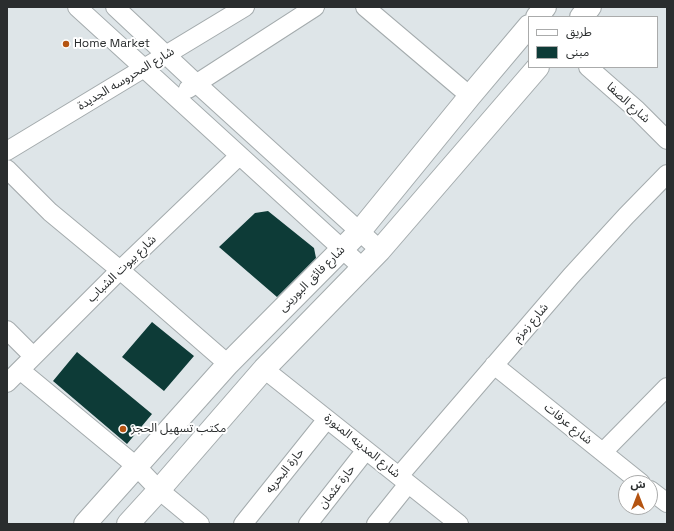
<!DOCTYPE html>
<meta charset="utf-8">
<style>
body{margin:0}
#map{position:relative;width:674px;height:531px;overflow:hidden;background:#dee5e8;font-family:"Space Grotesk","Noto Sans Arabic",sans-serif}
canvas{display:block}
.frame{position:absolute;inset:0;border:8px solid #2a2d2e;pointer-events:none}
.legend{position:absolute;left:528px;top:16px;width:130px;height:52px;box-sizing:border-box;background:#fff;border:1px solid #aaabab;margin:0;padding:5px 7px;list-style:none;font-size:12px;color:#2a2d2e}
.legend li{display:flex;align-items:center;gap:8px;height:20px}
.legend b{width:20px;border:1px solid #aaabab}
.north{position:absolute;left:618px;top:475px;width:40px;height:40px;box-sizing:border-box;background:#fff;border:1px solid #aaabab;border-radius:50%;rotate:0deg;font-size:11px;font-weight:700;line-height:16px;text-align:center;color:#2a2d2e}
.north::after{content:'';display:block;margin:auto;width:14px;height:18px;background:#b55411;clip-path:polygon(50% 0,100% 100%,50% 72%,0 100%)}
</style>
<div id="map">
<canvas width="674" height="531"></canvas>
<div class="frame"></div>
<ul class="legend">
<li><b style="height:5px;background:#fff"></b>طريق</li>
<li><b style="height:11px;background:#0d3b37"></b>مبنى</li>
</ul>
<div class="north">ش</div>
</div>
<script>
const context = document.querySelector('canvas').getContext('2d');
context.lineJoin = 'round';
function fillPath(path, color) { context.fillStyle = color; context.fill(path, 'evenodd'); }
const poly = rows => new Path2D(rows.map(r => 'M' + r).join(''));
function stroke(path, color, width, dash) { context.strokeStyle = color; context.lineWidth = width; context.lineCap = dash ? 'butt' : 'round'; context.setLineDash(dash || []); context.stroke(path); }
function label(font, color, halo, rows, align = 'center') {
  context.font = font + ' "Space Grotesk","Noto Sans Arabic",sans-serif'; context.lineWidth = 4; context.setLineDash([]); context.textBaseline = 'middle'; context.strokeStyle = halo; context.fillStyle = color; for (const [text, x, y, turn = 0] of rows) {
    context.save(); context.translate(x, y); context.rotate((+turn || 0) * Math.PI / 180); context.textAlign = isNaN(turn) ? turn : align; if (halo) context.strokeText(text, 0, 0); context.fillText(text, 0, 0); context.restore();
  }
}
const building = poly([
 [268,211,314,248,316,258,277,297,219,247,255,213],
 [152,322,194,356,164,391,122,357],
 [77,352,152,414,127,444,53,381]
]);
const minor = poly([
 [77,7,363,268],
 [115,7,196,83,380,250],
 [365,7,470,96],
 [588,67,637,110,667,140],
 [188,89,315,7],
 [7,151,245,7],
 [7,169,50,212,120,270,228,364],
 [7,330,33,356],
 [494,365,641,483],
 [264,369,459,524],
 [20,370,136,466,159,490,200,524],
 [7,383,120,270,239,156],
 [603,452,667,387],
 [399,476,571,276,626,216,667,174],
 [650,490,667,503],
 [243,524,327,419],
 [308,524,366,450],
 [376,524,408,484]
]);
const tertiary = poly([
 [537,17,545,7],
 [581,17,590,7],
 [85,524,228,364,360,231,470,96,529,26],
 [128,524,159,490,264,369,380,250,538,67]
]);
const markers = [
 [66,44,4,"#b55411"],
 [123,429,4,"#b55411"]
];
const poiNames = [
 ["Home Market",74,44],
 ["مكتب تسهيل الحجز",131,429]
];
const streetNames = [
 ["شارع المحروسه الجديدة",126,79,-31],
 ["شارع الصفا",628,103,42],
 ["شارع بيوت الشباب",122,269,-44],
 ["شارع فائق البورينى",312,279,-45],
 ["شارع زمزم",531,323,-49],
 ["شارع عرفات",568,424,39],
 ["شارع المدينه المنورة",362,446,39],
 ["حارة البحريه",285,471,-51],
 ["حارة عثمان",337,487,-52]
];
fillPath(building, '#0d3b37');
stroke(minor, '#a4abad', 20);
stroke(tertiary, '#a4abad', 24);
stroke(minor, '#fff', 18);
stroke(tertiary, '#fff', 22);
for (const [x, y, r, color] of markers) { const dot = new Path2D(); dot.arc(x, y, r, 0, 2 * Math.PI); context.fillStyle = color; context.fill(dot); stroke(dot, '#fff', 1.5); }
label('12px', '#2a2d2e', '#fff', poiNames, 'left');
label('12px', '#2a2d2e', '#fff', streetNames);
</script>
